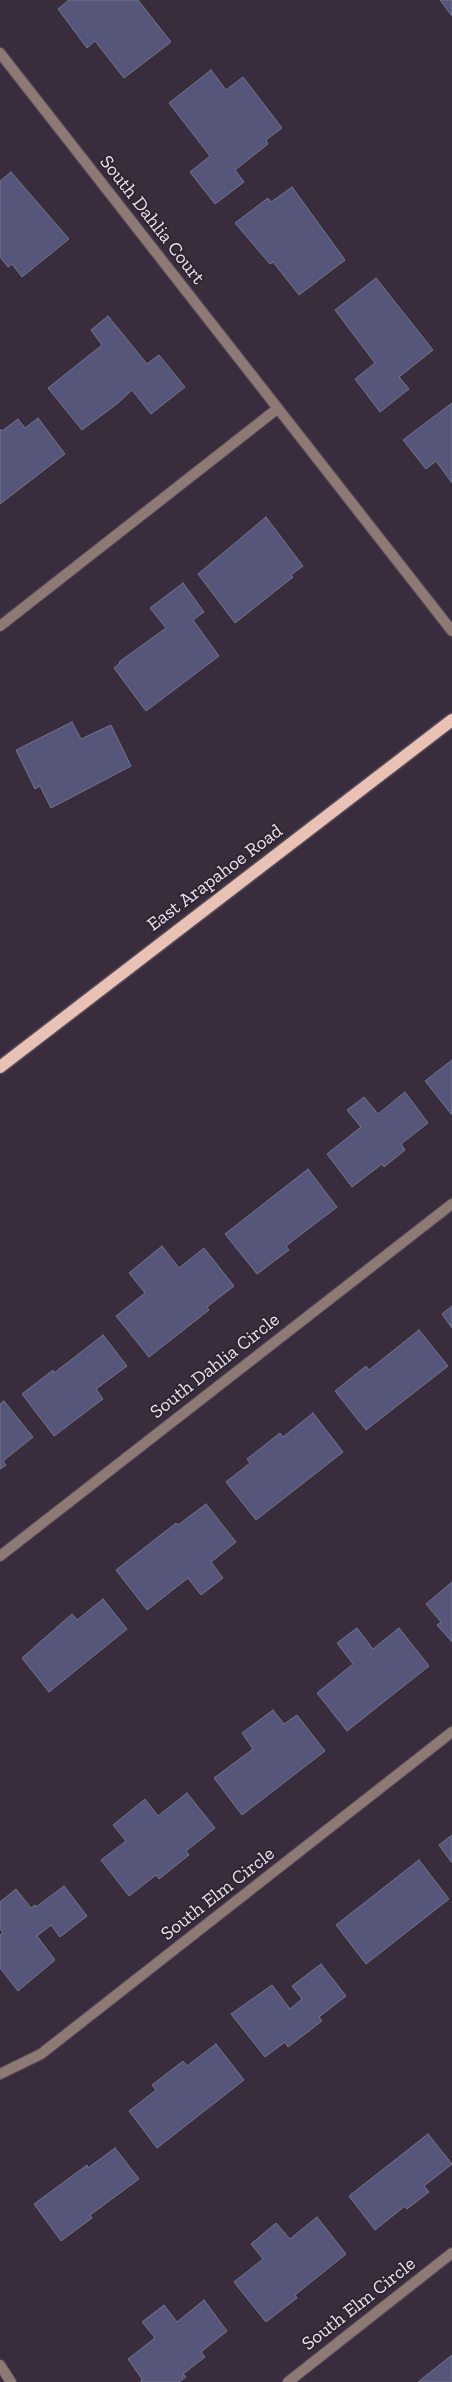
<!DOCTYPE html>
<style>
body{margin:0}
canvas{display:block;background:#392d3d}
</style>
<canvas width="452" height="2382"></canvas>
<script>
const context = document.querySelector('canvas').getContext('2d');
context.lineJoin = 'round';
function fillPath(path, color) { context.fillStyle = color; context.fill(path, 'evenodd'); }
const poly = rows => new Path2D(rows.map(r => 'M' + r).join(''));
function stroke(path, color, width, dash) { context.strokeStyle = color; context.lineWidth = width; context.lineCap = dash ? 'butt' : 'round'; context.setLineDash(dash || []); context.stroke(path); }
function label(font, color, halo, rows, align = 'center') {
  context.font = font + ' "Zilla Slab",serif'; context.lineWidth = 4; context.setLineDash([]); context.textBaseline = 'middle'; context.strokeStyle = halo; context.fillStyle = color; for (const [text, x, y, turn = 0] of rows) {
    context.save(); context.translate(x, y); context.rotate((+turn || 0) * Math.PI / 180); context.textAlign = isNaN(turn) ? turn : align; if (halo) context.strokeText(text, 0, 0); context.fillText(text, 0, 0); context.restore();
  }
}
const building = poly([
 [69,0,138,0,171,42,124,78,95,41,87,48,58,9,69,0],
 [440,0,452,0,452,16,440,0],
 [211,70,226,90,243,77,282,128,266,140,268,144,235,170,244,182,215,204,190,172,210,156,169,103,211,70],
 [11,172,69,239,22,277,12,264,8,267,0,257,0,181,11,172],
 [292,187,345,260,299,295,273,262,270,264,235,223,268,198,271,202,292,187],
 [376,278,433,350,399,377,409,389,380,412,355,379,375,363,335,310,376,278],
 [108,316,147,364,159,355,185,387,151,414,132,390,118,403,82,430,48,388,102,345,91,330,108,316],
 [452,403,452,483,436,461,426,469,403,440,452,403],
 [38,418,65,454,0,504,0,429,2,431,18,419,25,428,38,418],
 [266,517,303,566,291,575,293,577,235,623,198,574,266,517],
 [183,583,204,612,193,620,219,656,146,711,114,668,120,663,119,662,166,628,150,608,183,583],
 [72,722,81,739,111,725,131,766,51,808,40,786,35,789,16,750,72,722],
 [452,1060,452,1115,425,1081,452,1060],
 [405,1092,428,1123,401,1144,405,1150,384,1167,382,1164,352,1187,327,1154,361,1127,347,1110,364,1097,378,1114,405,1092],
 [308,1169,337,1207,286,1246,289,1250,257,1274,225,1234,308,1169],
 [162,1246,179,1268,204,1248,234,1286,207,1307,209,1310,149,1357,116,1316,145,1293,129,1273,162,1246],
 [452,1306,452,1328,442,1314,452,1306],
 [419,1330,448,1366,366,1430,335,1391,366,1366,369,1370,419,1330],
 [103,1335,127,1366,96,1389,103,1399,54,1436,22,1394,53,1370,54,1373,103,1335],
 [4,1401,33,1437,3,1461,6,1465,0,1469,0,1404,4,1401],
 [313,1413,343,1452,256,1520,226,1482,250,1463,247,1459,280,1433,283,1437,313,1413],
 [206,1504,236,1542,211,1562,223,1578,201,1595,188,1578,147,1610,116,1570,176,1523,178,1525,206,1504],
 [452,1582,452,1642,437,1625,441,1622,426,1604,452,1582],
 [103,1599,127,1629,49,1692,22,1658,72,1614,77,1620,103,1599],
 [357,1628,373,1649,399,1628,429,1666,347,1731,317,1693,353,1664,337,1643,357,1628],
 [273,1710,284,1724,297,1715,325,1751,242,1815,214,1778,253,1749,242,1733,273,1710],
 [187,1793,215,1828,186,1851,189,1855,159,1879,156,1875,129,1896,101,1860,126,1841,113,1825,145,1799,158,1816,187,1793],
 [452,1835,452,1863,439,1845,452,1835],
 [419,1860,449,1899,366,1964,336,1925,419,1860],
 [64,1886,87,1916,60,1937,51,1925,37,1936,55,1960,18,1991,0,1968,0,1935,3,1933,0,1929,0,1902,16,1889,31,1908,35,1905,36,1907,64,1886],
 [321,1964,346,1996,319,2017,322,2021,288,2047,285,2042,265,2057,231,2014,272,1985,290,2009,302,1999,292,1986,321,1964],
 [216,2044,244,2080,157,2148,129,2111,156,2090,152,2085,183,2061,187,2066,216,2044],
 [428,2134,452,2164,424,2186,429,2192,407,2209,405,2206,375,2230,349,2196,428,2134],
 [115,2148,139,2179,90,2215,92,2218,61,2241,34,2204,87,2165,88,2168,115,2148],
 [317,2217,346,2254,295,2295,297,2298,266,2322,234,2282,263,2259,251,2244,276,2223,290,2239,317,2217],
 [204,2300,227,2331,201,2352,205,2357,183,2374,186,2377,179,2382,141,2382,142,2379,128,2359,155,2338,142,2322,164,2305,177,2322,204,2300],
 [452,2355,452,2382,418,2382,452,2355]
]);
const minor = poly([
 [0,53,452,631],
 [0,626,277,409],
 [0,1556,452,1204],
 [0,2074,41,2054,452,1732],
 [0,2365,11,2382],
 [288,2382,452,2253]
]);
const primary = poly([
 [0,1067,452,720]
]);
const streetNames = [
 ["South Dahlia Court",152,220,52],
 ["East Arapahoe Road",215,878,-37],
 ["South Dahlia Circle",215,1366,-38],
 ["South Elm Circle",218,1894,-38],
 ["South Elm Circle",359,2304,-38]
];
fillPath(building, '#55567a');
stroke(building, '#74758a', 1);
stroke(minor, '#554a59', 12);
stroke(primary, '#554a59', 15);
stroke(minor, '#8e7a74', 10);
stroke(primary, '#e9c1b5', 12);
label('19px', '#ebe3ed', '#2f2432', streetNames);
</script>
